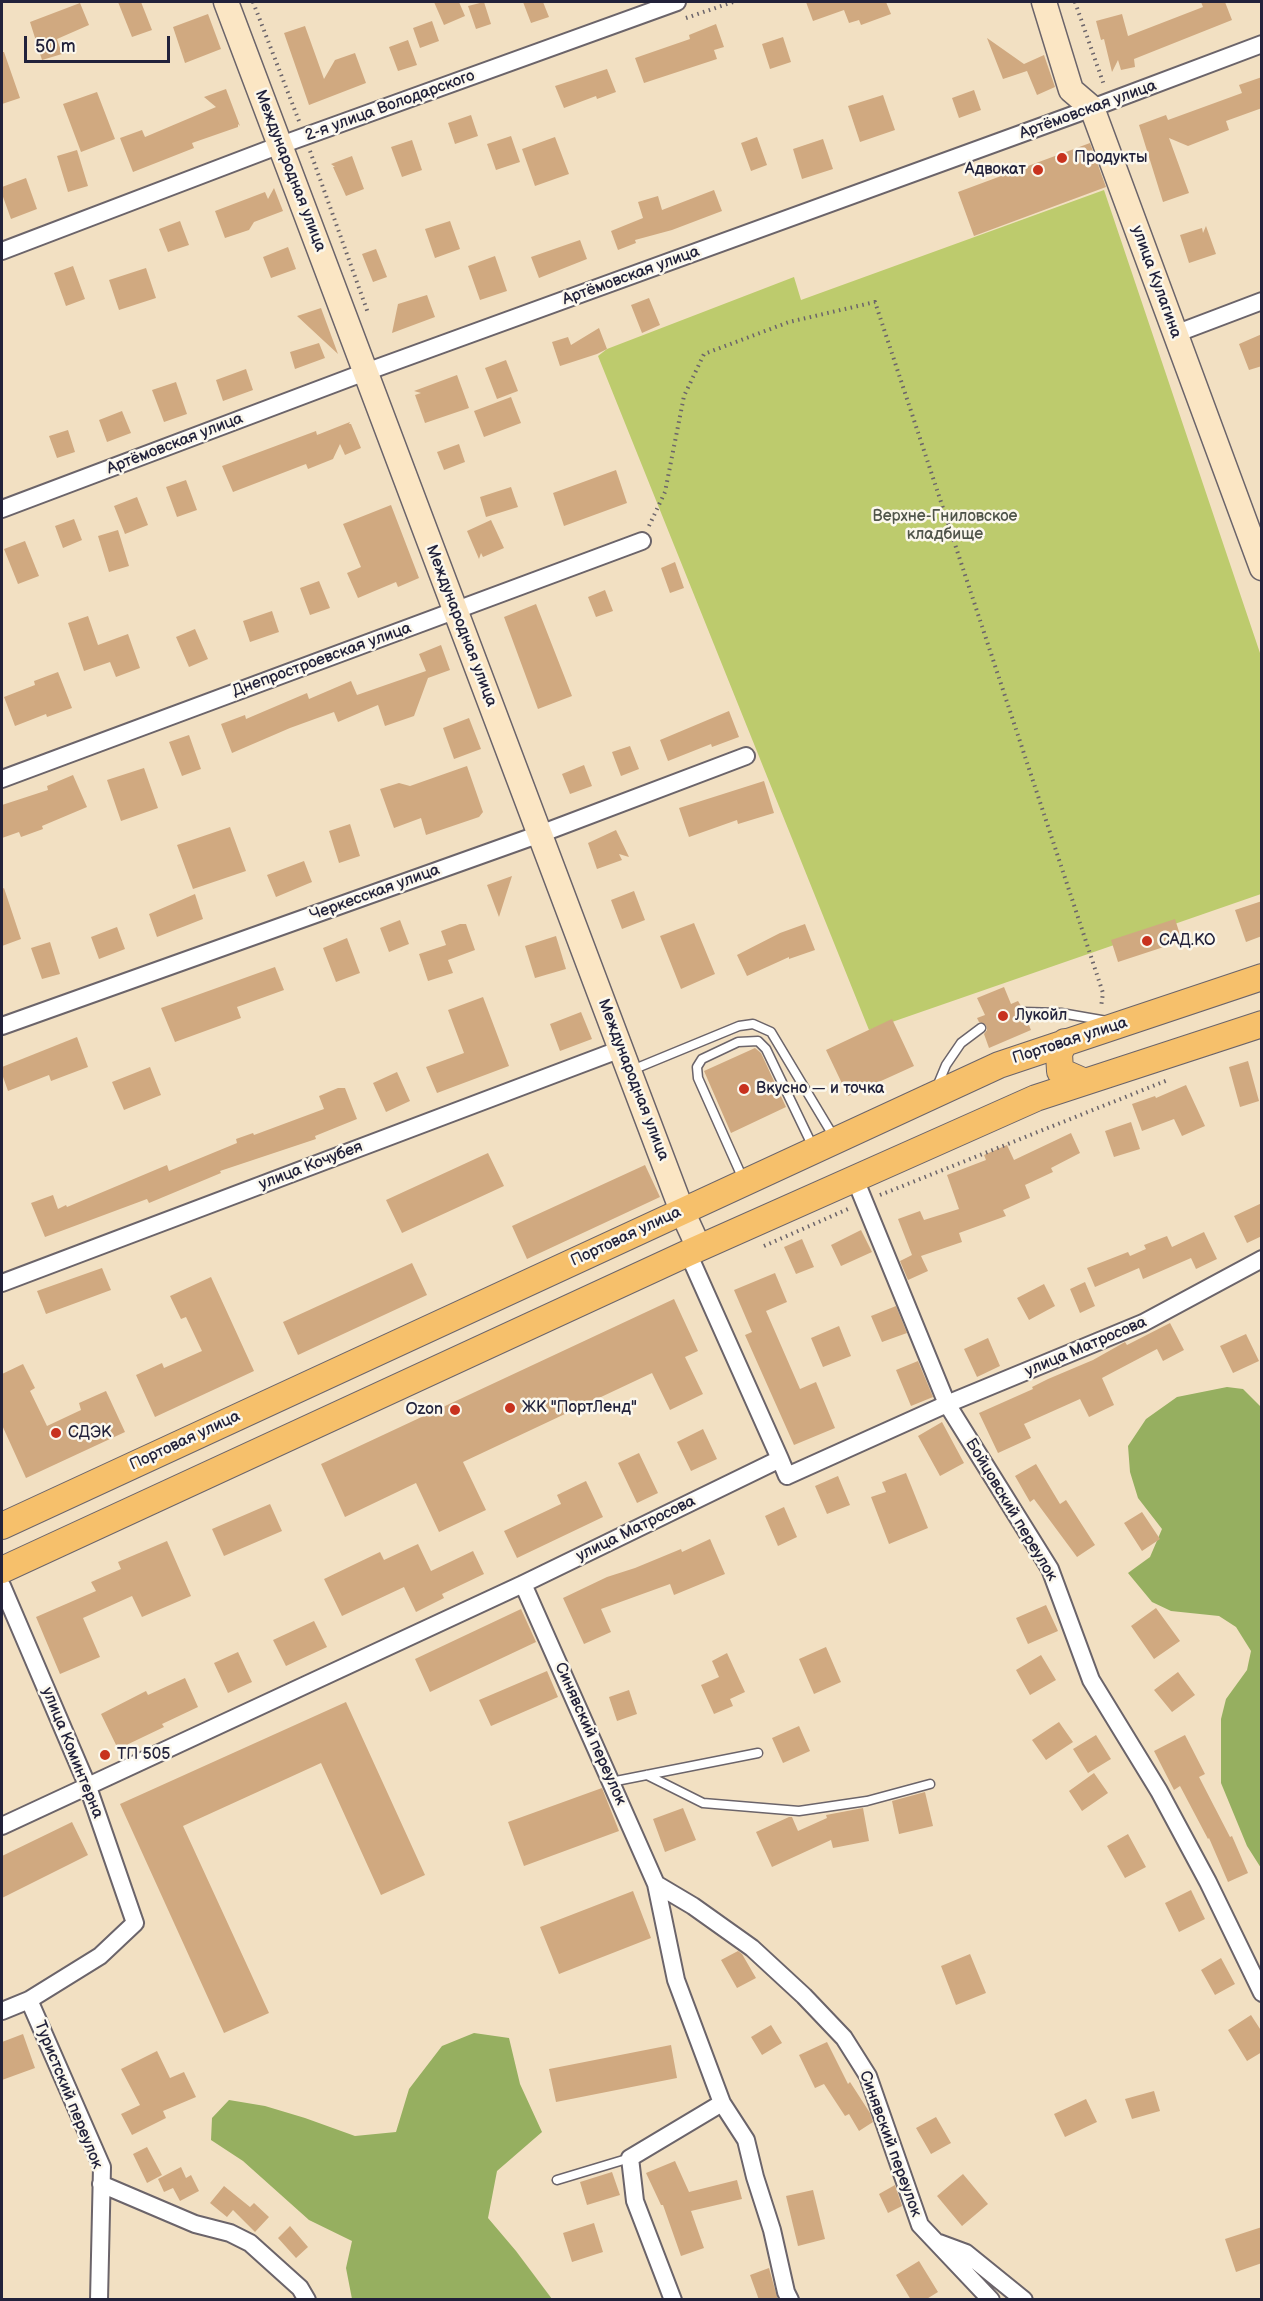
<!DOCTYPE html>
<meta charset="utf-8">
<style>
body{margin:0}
#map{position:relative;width:1263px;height:2301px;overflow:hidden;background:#f2e0c2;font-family:"Balsamiq Sans",sans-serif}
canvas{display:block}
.frame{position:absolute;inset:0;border:3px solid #22223b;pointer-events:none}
.scale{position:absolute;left:24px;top:36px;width:146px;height:27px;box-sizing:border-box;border:3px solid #22223b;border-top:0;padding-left:8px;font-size:18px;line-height:21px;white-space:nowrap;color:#22223b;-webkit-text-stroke:4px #fbf7ec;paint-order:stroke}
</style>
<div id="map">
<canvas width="1263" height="2301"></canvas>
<div class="frame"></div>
<div class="scale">50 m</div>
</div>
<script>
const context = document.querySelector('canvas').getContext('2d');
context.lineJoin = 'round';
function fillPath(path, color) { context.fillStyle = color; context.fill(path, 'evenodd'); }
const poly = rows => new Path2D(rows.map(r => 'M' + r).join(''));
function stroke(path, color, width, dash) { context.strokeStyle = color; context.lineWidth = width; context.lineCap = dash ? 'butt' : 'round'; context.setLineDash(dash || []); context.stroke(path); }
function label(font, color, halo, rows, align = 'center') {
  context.font = font + ' "Balsamiq Sans",sans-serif'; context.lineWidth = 5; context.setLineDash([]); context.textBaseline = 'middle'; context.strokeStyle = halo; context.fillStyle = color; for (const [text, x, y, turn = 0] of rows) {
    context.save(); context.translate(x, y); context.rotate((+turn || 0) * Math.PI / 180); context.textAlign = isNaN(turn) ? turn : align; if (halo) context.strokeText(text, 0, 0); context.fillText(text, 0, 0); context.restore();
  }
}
const green = poly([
 [1104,190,1261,656,1261,894,869,1030,598,356,607,349,794,277,801,300]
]);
const forest = poly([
 [1227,1387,1243,1389,1262,1408,1261,1868,1247,1846,1221,1783,1221,1719,1226,1699,1247,1670,1251,1651,1236,1627,1219,1616,1171,1611,1152,1602,1128,1573,1150,1557,1162,1529,1138,1498,1130,1472,1128,1446,1146,1419,1177,1397],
 [474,2033,509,2038,520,2084,542,2132,497,2171,488,2218,516,2251,552,2299,352,2299,346,2268,352,2241,309,2220,243,2161,211,2140,212,2118,229,2100,265,2106,305,2118,355,2136,396,2132,409,2089,442,2046]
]);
const building = poly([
 [118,2,141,2,152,30,132,37],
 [434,2,459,2,465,16,444,25],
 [484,2,491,24,476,29,468,6],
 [523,2,543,2,549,17,531,23],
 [806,2,886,2,891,14,861,25,859,20,849,23,844,10,813,21],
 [1201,2,1225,2,1232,20,1134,59,1135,67,1121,70,1118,60,1112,72,1104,39,1101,40,1096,21,1122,14,1128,36,1203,7],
 [80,3,89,25,57,39,62,54,42,60,30,22],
 [208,14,221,49,185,63,173,27],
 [432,21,439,41,420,48,413,28],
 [716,24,724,47,714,50,717,59,644,83,635,58,690,39,689,35],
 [305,26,324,79,335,60,355,53,366,83,309,105,284,33],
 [783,37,791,62,770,69,762,44],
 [987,38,1024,64,1044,55,1055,87,1037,95,1027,71,1003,79],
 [408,40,417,65,398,71,389,47],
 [2,52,4,52,20,98,2,104],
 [607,69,616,92,597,99,596,96,564,108,555,86],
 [1262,77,1262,108,1226,121,1229,130,1188,146,1169,138,1189,193,1163,202,1139,125,1166,115,1168,120,1242,93,1239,85],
 [226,89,240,126,238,124,238,127,192,143,194,148,133,172,120,138,142,130,145,137,216,107,204,97],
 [974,90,981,110,959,118,952,98],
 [97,92,115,139,81,152,63,104],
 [883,95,895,130,860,142,848,106],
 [471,115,478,136,455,144,448,123],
 [511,136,520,162,496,170,487,144],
 [555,137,569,174,535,186,522,149],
 [757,137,767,165,751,171,741,143],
 [823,139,833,169,802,179,793,149],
 [412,140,422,170,402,177,391,147],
 [1090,143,1106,187,974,236,958,192],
 [77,150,88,186,68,192,57,156],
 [352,156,364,189,346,196,333,167,335,167,331,164],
 [26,178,37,209,11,219,2,194,2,187],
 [274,188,283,211,254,222,249,230,225,238,215,211,265,192,268,199],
 [714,190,722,211,672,230,635,240,636,243,618,250,611,231,643,218,638,202,658,196,662,210],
 [180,221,189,245,168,252,159,229],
 [450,221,460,249,435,258,425,229],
 [1206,226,1216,254,1189,263,1180,235,1202,228,1203,233],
 [580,240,587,259,539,278,531,257],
 [288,247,296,269,271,278,263,257],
 [376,249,387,277,373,282,362,254],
 [495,256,507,291,480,300,468,266],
 [73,266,85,299,66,306,54,273],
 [146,268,156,298,119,310,109,280],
 [427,295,435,317,392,333,398,304],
 [649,298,660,325,642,333,631,305],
 [321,308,338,354,297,316],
 [599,328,607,349,597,354,560,366,552,342,568,337,571,345],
 [1262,334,1262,366,1249,370,1239,344],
 [319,343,325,358,295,369,290,352],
 [506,360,518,391,497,399,485,368],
 [246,369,253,390,223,401,216,380],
 [457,375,469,408,425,423,415,395,421,393,414,391],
 [176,382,187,414,164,422,152,390],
 [511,397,521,423,484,437,474,411],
 [122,411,131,433,107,442,99,420],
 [350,422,349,424,351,424,361,448,345,455,340,444,333,459,308,469,306,464,233,492,222,466,316,431,317,435],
 [68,430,75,452,57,458,49,436],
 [459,444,465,462,444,470,437,452],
 [616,470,627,503,564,526,553,493],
 [186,480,197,510,177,517,166,487],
 [511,487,518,507,486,517,480,497],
 [137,497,148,525,125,534,114,506],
 [391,505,419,578,398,587,396,582,358,598,347,573,361,567,343,524],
 [74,519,82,540,63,548,55,526],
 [491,520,504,548,483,557,481,553,479,559,467,531],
 [118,530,129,566,109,572,98,536],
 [25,541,39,576,18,584,4,549],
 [675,562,684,588,670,593,661,568],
 [319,581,330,608,310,615,300,588],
 [605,590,613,611,596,617,588,597],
 [536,604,572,696,538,709,504,617],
 [272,611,279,632,250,642,243,621],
 [88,616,98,645,128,634,140,668,116,677,110,662,84,671,68,623],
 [195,629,208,659,189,667,176,637],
 [441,645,450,670,428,678,414,716,385,726,378,705,338,722,334,712,290,728,232,753,221,724,245,715,246,719,307,693,309,699,351,681,357,695,426,671,419,654],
 [58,672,72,708,47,717,46,714,15,726,4,697,35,685,34,681],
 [729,711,739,737,712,747,711,744,668,761,660,740],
 [469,718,481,749,454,759,443,728],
 [189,735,201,769,182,776,169,742],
 [630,746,639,769,621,776,612,752],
 [584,765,592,786,570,794,562,774],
 [467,766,483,812,479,817,426,835,421,818,394,828,380,789,399,783,410,786],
 [144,768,158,808,121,821,107,780],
 [73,775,87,807,42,826,43,829,21,837,19,832,2,838,2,805,48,790,47,786],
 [764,781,774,813,738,824,737,820,689,837,679,808],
 [350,824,360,856,339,863,329,831],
 [230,827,246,871,193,889,177,845],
 [616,830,629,857,619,854,622,860,597,869,588,843],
 [304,861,312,882,276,897,267,875],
 [512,876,499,917,487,885],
 [4,888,21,939,2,946,2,889],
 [634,891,645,920,622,929,611,900],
 [195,894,203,919,157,937,149,914],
 [1262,901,1262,936,1246,942,1235,910],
 [1175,919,1182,941,1118,962,1111,940],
 [400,920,409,944,389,952,380,928],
 [694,923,715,974,681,989,660,936],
 [460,924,466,924,475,950,448,960,453,973,428,981,419,954,446,945,441,931],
 [805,924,815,950,789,959,789,957,747,976,737,955,780,933],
 [117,927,125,949,99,959,91,937],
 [556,936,566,969,535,978,525,946],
 [347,938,360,973,336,982,323,948],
 [50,942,60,974,42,979,31,948],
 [275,967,284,990,237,1007,241,1018,175,1042,161,1008],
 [1004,987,1011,1004,1018,1001,1021,1006,1017,1009,1017,1014,1020,1018,1026,1018,1031,1030,989,1048,984,1034,987,1030,986,1025,979,1022,977,1018,985,1015,977,998],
 [483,997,509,1066,437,1093,426,1067,464,1053,448,1010],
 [581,1012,592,1039,560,1051,550,1024],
 [892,1019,914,1066,848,1096,826,1050],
 [77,1037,88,1067,51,1081,49,1075,8,1091,2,1074,2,1067],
 [755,1048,761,1053,786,1107,731,1133,704,1071],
 [1248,1061,1259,1101,1240,1107,1229,1067],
 [150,1067,161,1095,124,1110,112,1082],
 [397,1072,410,1101,386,1112,373,1083],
 [1186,1085,1205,1126,1182,1136,1174,1119,1142,1131,1132,1104,1155,1096,1156,1098],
 [338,1088,345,1088,357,1119,315,1136,316,1139,220,1171,221,1173,149,1203,147,1199,45,1237,31,1203,53,1195,58,1209,66,1205,67,1207,167,1165,169,1171,237,1143,236,1139,253,1133,254,1135,324,1109,319,1096],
 [1131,1122,1140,1149,1114,1157,1105,1131],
 [1071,1133,1080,1153,1051,1168,1053,1172,1025,1185,1030,1198,1003,1210,1006,1216,959,1233,962,1242,921,1256,928,1271,908,1280,900,1261,912,1255,898,1219,920,1211,924,1220,959,1209,947,1175,986,1160,984,1155,1007,1145,1014,1160],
 [488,1153,504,1186,402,1233,386,1200],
 [645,1165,660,1197,527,1259,512,1226],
 [1262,1203,1262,1236,1247,1243,1234,1216],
 [861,1230,872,1252,841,1266,831,1245],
 [1204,1232,1217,1259,1196,1269,1191,1258,1143,1279,1139,1268,1095,1287,1087,1268,1128,1252,1130,1256,1146,1249,1144,1245,1167,1236,1172,1247],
 [802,1239,814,1267,796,1274,784,1247],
 [412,1263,427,1295,298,1355,283,1322],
 [102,1268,111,1290,46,1314,37,1291],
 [775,1273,787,1302,766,1311,800,1389,816,1382,835,1428,794,1445,745,1335,752,1332,734,1290],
 [211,1277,254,1371,155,1417,136,1375,162,1363,164,1368,202,1351,186,1317,181,1319,170,1296],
 [1085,1282,1095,1306,1080,1313,1070,1289],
 [1044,1284,1055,1306,1029,1320,1017,1298],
 [674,1299,698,1351,685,1357,703,1394,670,1410,652,1373,463,1462,486,1510,439,1532,416,1483,345,1517,321,1464],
 [896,1306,907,1333,882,1342,871,1316],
 [1170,1323,1184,1350,1163,1361,1157,1349,1102,1378,1114,1405,1089,1417,1080,1399,1024,1424,1031,1438,998,1453,979,1413,1033,1389,1032,1387,1048,1379,1093,1360,1125,1342,1127,1345],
 [839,1326,851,1356,823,1367,811,1338],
 [1246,1334,1259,1361,1233,1373,1220,1346],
 [988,1338,1000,1366,977,1377,964,1349],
 [918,1361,933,1397,911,1406,896,1370],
 [23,1364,35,1388,30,1391,47,1426,81,1410,79,1403,106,1391,125,1432,26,1478,2,1425,2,1374],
 [942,1422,964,1463,940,1476,918,1436],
 [703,1429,717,1459,691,1471,677,1442],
 [639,1453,658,1493,637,1503,618,1463],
 [1036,1464,1060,1504,1066,1500,1095,1545,1077,1557,1034,1499,1030,1502,1015,1476],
 [906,1473,928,1528,889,1544,871,1497,886,1492,882,1482],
 [838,1476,850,1505,827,1514,815,1486],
 [586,1481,603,1517,517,1558,504,1531,561,1504,557,1495],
 [270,1504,282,1531,224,1556,212,1529],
 [784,1507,797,1537,778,1546,765,1516],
 [1142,1512,1160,1539,1142,1551,1124,1523],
 [710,1539,725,1574,674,1595,670,1584,601,1609,611,1632,584,1644,563,1598,607,1577,635,1568,681,1549,682,1552],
 [167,1541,191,1596,142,1617,132,1596,83,1618,100,1657,60,1674,36,1617,96,1591,91,1582,121,1569,118,1562],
 [418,1544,431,1571,473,1551,484,1574,442,1594,444,1598,416,1612,404,1587,342,1616,324,1579,380,1552,384,1560],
 [1046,1605,1058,1631,1028,1644,1016,1618],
 [1156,1608,1180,1641,1154,1659,1131,1626],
 [521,1609,536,1642,430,1692,415,1659],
 [314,1621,327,1647,286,1666,273,1640],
 [826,1647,841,1682,814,1694,799,1659],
 [238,1652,252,1682,228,1693,214,1663],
 [727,1653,745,1692,730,1699,733,1706,714,1714,701,1685,719,1677,712,1661],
 [1041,1655,1056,1680,1030,1695,1016,1670],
 [547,1671,558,1697,491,1726,479,1700],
 [1178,1672,1195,1695,1172,1712,1154,1690],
 [185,1678,198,1707,162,1724,164,1727,118,1749,101,1714,146,1691,148,1695],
 [629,1690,637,1714,617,1721,609,1697],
 [346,1702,425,1875,381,1895,321,1763,183,1826,269,2013,224,2033,120,1804],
 [1059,1722,1073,1742,1046,1760,1032,1740],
 [799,1726,810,1751,783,1763,772,1738],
 [1096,1735,1111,1759,1088,1773,1073,1749],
 [1185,1735,1205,1774,1199,1777,1230,1837,1232,1836,1248,1873,1228,1882,1209,1838,1208,1839,1180,1786,1174,1790,1154,1751],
 [1094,1773,1108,1793,1082,1811,1069,1791],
 [602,1788,619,1831,524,1866,508,1822],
 [925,1792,933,1826,899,1834,892,1801],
 [683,1808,696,1840,665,1852,653,1819],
 [863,1808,869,1841,833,1848,831,1840,772,1867,756,1832,789,1817,792,1817,798,1831,827,1818,826,1815],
 [72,1822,88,1855,2,1898,2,1856],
 [1128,1834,1146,1867,1125,1878,1107,1846],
 [1191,1890,1205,1919,1179,1932,1165,1903],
 [633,1891,651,1938,559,1974,540,1927],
 [738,1951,742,1954,756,1978,737,1988,721,1960],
 [970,1954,986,1993,956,2005,941,1966],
 [1221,1958,1235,1984,1215,1995,1201,1970],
 [1251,2015,1262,2032,1262,2052,1247,2061,1228,2030],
 [771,2025,782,2043,762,2055,751,2037],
 [23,2034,35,2068,2,2080,2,2042],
 [827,2042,848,2084,850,2082,870,2113,873,2122,859,2131,849,2114,845,2116,824,2084,815,2088,799,2055],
 [671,2045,677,2078,556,2102,549,2069],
 [157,2051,170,2078,184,2072,196,2097,163,2111,166,2118,132,2135,121,2114,140,2105,121,2069],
 [1154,2091,1160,2111,1132,2119,1125,2099],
 [1086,2099,1097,2122,1065,2137,1054,2114],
 [936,2117,951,2143,931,2154,916,2128],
 [147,2147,162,2175,147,2183,133,2154],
 [675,2161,689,2192,737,2180,742,2199,691,2211,704,2248,681,2256,663,2205,661,2205,646,2173],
 [181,2167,186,2178,191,2175,199,2191,180,2201,173,2188,164,2192,158,2179],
 [612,2172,620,2195,587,2205,580,2182],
 [963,2174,988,2204,962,2226,937,2196],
 [895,2185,902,2206,888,2213,879,2194],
 [224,2186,250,2207,254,2203,269,2217,255,2232,233,2210,227,2217,210,2203],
 [813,2190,825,2239,798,2246,786,2196],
 [594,2223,603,2252,572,2262,563,2233],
 [290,2226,308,2247,296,2258,278,2238],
 [1262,2227,1262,2263,1236,2272,1225,2239],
 [919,2261,938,2292,925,2300,911,2300,896,2275],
 [769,2268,778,2300,759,2300,750,2275]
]);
const path = poly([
 [253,2,299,121],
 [1075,2,1104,85],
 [686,18,733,2],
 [310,151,368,313],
 [649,526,665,492,684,396,704,354,789,322,875,302,1103,993,1101,1007],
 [880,1195,1168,1080],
 [764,1246,848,1209]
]);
const lane = poly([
 [1023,1012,1061,1013,1107,1021],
 [632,1070,739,1026,753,1024,771,1032,834,1137],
 [936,1089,946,1065,961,1043,981,1028],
 [743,1179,698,1078,697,1067,702,1059,738,1042,758,1041,766,1049,813,1147],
 [647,1775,703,1803,799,1811,867,1801,930,1784],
 [611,1782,758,1753],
 [557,2180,630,2158]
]);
const street = poly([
 [2,251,267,150,677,2],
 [1175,334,1262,301],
 [2,509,352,377,1092,108,1262,44],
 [2,779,642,541],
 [2,1026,540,834,746,756],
 [855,1179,947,1404,1050,1569,1091,1680,1159,1791,1208,1882,1262,1993],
 [688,1253,780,1459],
 [2,1283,621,1049],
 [523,1584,656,1884,676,1980,722,2103,746,2140,755,2177,772,2230,786,2292,790,2300],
 [2,1586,88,1787,135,1923,100,1956,29,2000,2,2011],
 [2,1826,523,1584,780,1459,787,1476,947,1404,1143,1323,1262,1259],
 [656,1884,693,1906,752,1948,804,1996,844,2038,868,2076,920,2225,991,2300],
 [29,2000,102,2167,99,2300],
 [101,2184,195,2224,230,2233,250,2243,300,2288,307,2300],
 [939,2243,966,2253,1024,2300],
 [673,2300,635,2201,630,2158,722,2103]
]);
const secondary = poly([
 [226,2,629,1071,682,1211,699,1248],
 [1044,2,1071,90,1092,108,1262,568]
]);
const primary = poly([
 [1065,1042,1059,1053,1060,1071,1085,1082],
 [2,1526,999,1065,1262,977],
 [2,1570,688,1253,1036,1098,1262,1024]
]);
const markers = [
 [1062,158,6,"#c8321e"],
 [1038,170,6,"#c8321e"],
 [1147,941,6,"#c8321e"],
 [1003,1016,6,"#c8321e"],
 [744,1089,6,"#c8321e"],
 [510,1408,6,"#c8321e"],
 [455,1410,6,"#c8321e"],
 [56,1433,6,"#c8321e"],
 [105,1755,6,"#c8321e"]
];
const streetNames = [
 ["2-я улица Володарского",390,106,-20],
 ["Артёмовская улица",1088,110,-20],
 ["Международная улица",290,171,69],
 ["Артёмовская улица",631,276,-20],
 ["улица Кулагина",1156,282,70],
 ["Артёмовская улица",175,444,-21],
 ["Международная улица",461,626,69],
 ["Днепростроевская улица",322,660,-20],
 ["Черкесская улица",375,893,-20],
 ["Портовая улица",1070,1041,-18],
 ["Международная улица",633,1080,69],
 ["улица Кочубея",311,1166,-21],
 ["Портовая улица",626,1237,-25],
 ["улица Матросова",1086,1347,-23],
 ["Портовая улица",185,1441,-25],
 ["Бойцовский переулок",1011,1510,59],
 ["улица Матросова",636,1529,-26],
 ["Синявский переулок",590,1734,66],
 ["улица Коминтерна",72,1753,68],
 ["Туристский переулок",68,2095,68],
 ["Синявский переулок",890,2144,70]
];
const poiNames = [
 ["Продукты",1074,158],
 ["Адвокат",1026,170,"right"],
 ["САД.КО",1159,941],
 ["Лукойл",1015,1016],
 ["Вкусно — и точка",756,1089],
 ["ЖК \"ПортЛенд\"",522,1408],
 ["Ozon",443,1410,"right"],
 ["СДЭК",68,1433],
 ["ТП 505",117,1755]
];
const parkNames = [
 ["Верхне-Гниловское",945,517],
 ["кладбище",945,535]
];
fillPath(green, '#bdcb6d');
fillPath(forest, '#96af60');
fillPath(building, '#d0a980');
stroke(lane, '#6b646a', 11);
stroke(street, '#6b646a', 20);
stroke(secondary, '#6b646a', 27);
stroke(primary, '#6b646a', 28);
stroke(path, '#6b646a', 4, [1.5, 4.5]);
stroke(lane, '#fff', 8);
stroke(street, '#fff', 16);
stroke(secondary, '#fbe6c4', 24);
stroke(primary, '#f6c06b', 26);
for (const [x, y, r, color] of markers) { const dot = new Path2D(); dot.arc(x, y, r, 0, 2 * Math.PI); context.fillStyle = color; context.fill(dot); stroke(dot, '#fbf7ec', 2); }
label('16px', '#22223b', '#fbf7ec', streetNames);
label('16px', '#22223b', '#fbf7ec', poiNames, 'left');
label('16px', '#50554a', '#fbf7ec', parkNames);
</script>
